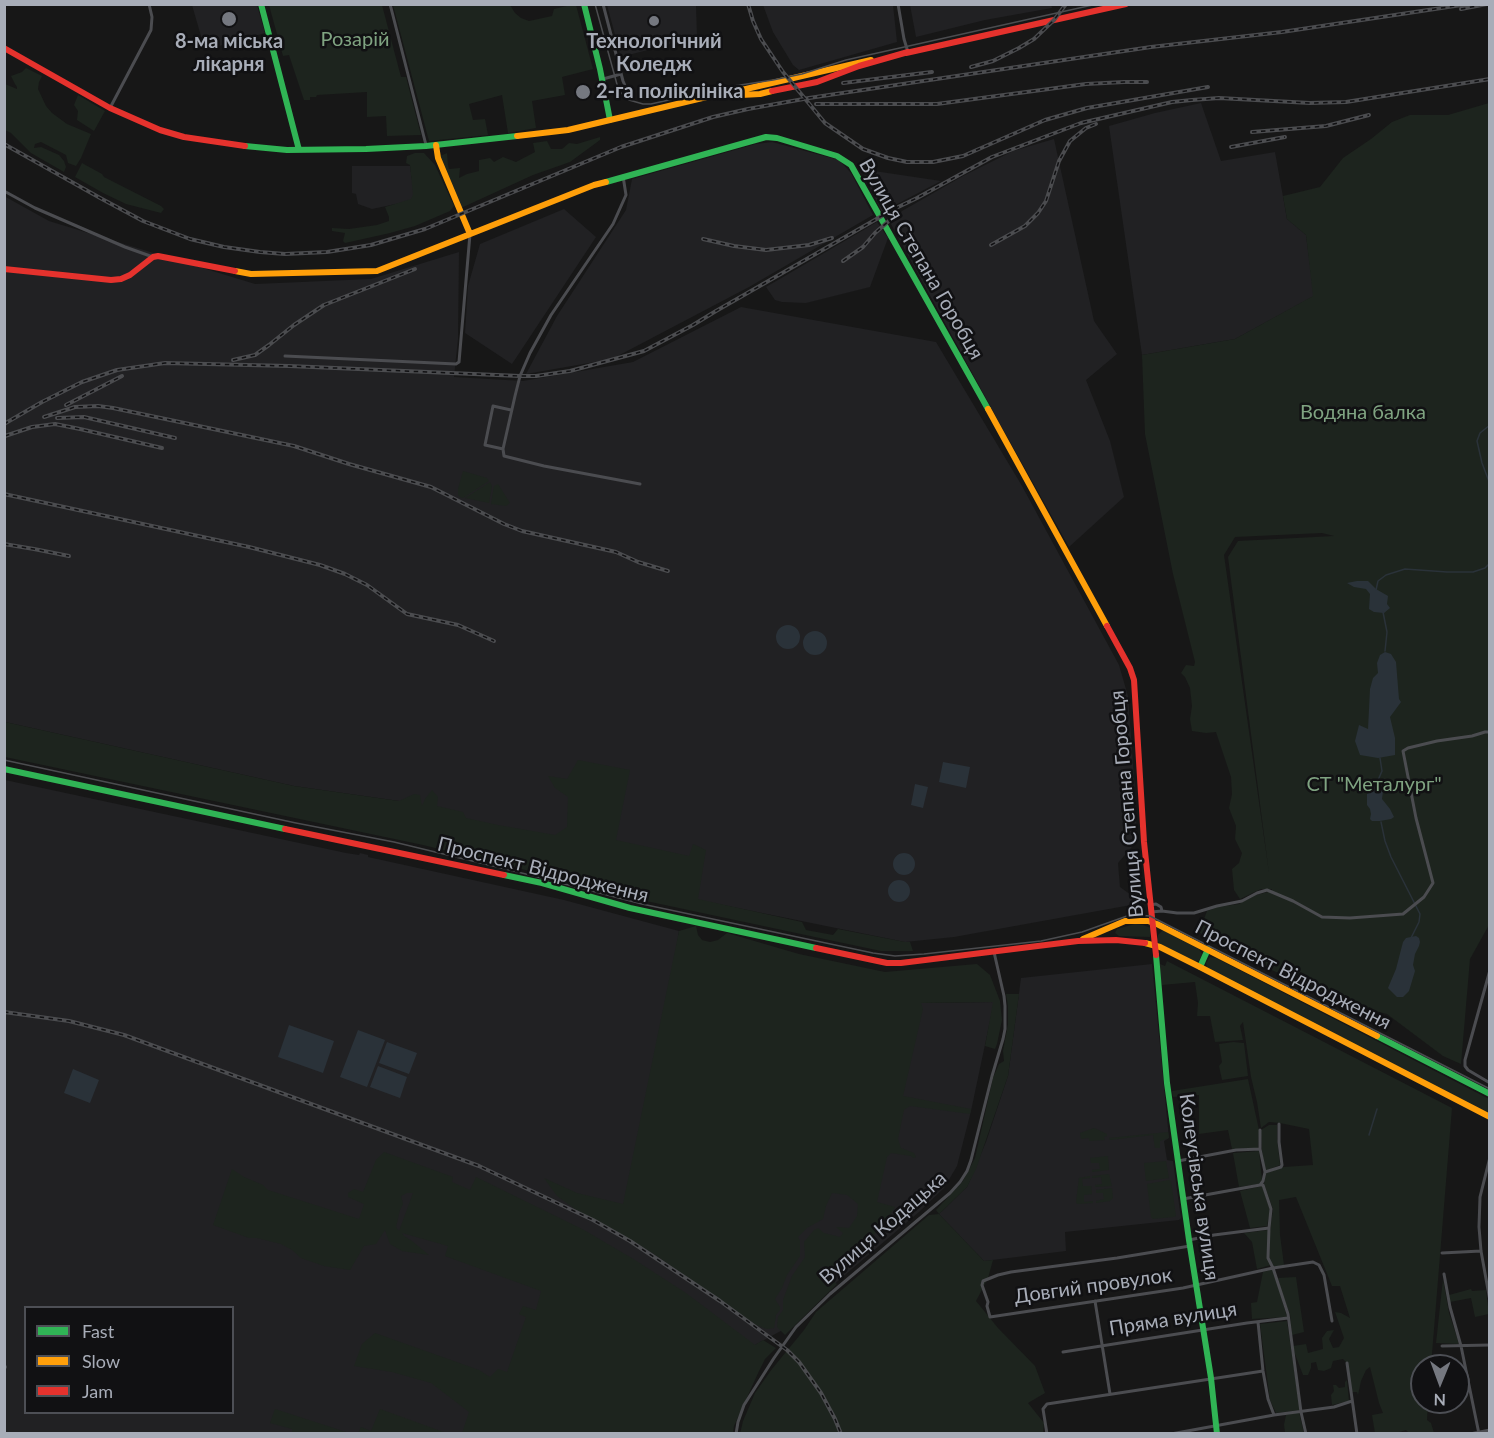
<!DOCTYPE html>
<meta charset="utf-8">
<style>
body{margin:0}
#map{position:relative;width:1494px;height:1438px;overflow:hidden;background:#171717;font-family:Lato,sans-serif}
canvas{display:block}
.frame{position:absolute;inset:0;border:6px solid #a8adb8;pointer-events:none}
.legend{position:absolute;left:24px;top:1306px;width:210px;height:108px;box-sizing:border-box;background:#111113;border:2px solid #4d4f55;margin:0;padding:8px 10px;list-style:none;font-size:18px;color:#a8adb8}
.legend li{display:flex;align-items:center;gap:12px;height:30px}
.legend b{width:30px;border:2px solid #4d4f55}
.north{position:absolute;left:1410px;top:1354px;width:60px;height:60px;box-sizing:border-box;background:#111113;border:2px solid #4d4f55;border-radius:50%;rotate:181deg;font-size:16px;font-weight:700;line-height:24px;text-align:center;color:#a8adb8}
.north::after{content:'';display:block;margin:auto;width:21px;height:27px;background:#757880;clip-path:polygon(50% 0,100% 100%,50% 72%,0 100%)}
</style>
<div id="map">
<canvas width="1494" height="1438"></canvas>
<div class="frame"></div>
<ul class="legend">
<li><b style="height:8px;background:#30b455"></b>Fast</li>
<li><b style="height:8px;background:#ff9f0a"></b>Slow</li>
<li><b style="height:8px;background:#e5322d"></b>Jam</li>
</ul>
<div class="north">N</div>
</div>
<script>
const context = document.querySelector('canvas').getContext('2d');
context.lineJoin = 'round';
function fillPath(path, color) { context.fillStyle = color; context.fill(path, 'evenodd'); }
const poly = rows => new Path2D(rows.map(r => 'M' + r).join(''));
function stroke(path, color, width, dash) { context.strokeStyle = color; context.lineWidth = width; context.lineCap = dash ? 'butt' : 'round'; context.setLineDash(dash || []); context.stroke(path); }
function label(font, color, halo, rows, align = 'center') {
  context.font = font + ' Lato,sans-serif'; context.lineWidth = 5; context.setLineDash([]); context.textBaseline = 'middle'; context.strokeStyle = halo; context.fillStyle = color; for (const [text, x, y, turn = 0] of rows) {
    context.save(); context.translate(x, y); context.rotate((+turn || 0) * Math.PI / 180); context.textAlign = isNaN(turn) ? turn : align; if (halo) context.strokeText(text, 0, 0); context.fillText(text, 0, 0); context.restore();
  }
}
const built = poly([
 [1051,4,1052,8,985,20,916,37,910,5],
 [192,5,257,5,265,33,205,50],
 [607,5,696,5,697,37,621,57],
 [763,5,893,5,897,42,799,70,793,65,773,32],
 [1201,103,1221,161,1275,152,1287,219,1306,235,1314,296,1235,339,1142,355,1109,126,1155,113],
 [1054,139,1094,321,1117,354,1086,380,1110,441,1124,497,1069,547,1000,424,891,224,902,211,963,176,1013,151],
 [772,142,839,160,851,173,873,215,749,287,612,359,526,374,557,316,626,210,632,179,756,144],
 [352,166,410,166,415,200,372,209,358,204,356,194,352,193],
 [861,169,941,181,882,212],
 [4,196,49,221,255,284,371,279,459,252,458,339,454,377,523,381,633,362,741,307,936,342,1022,486,1119,665,1128,696,1135,791,1137,841,1118,863,1120,887,1142,903,954,937,905,942,698,900,399,801,294,786,5,722],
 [564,209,596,237,512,364,465,333,468,286,480,244],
 [877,222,888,238,870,287,806,303,782,302,775,300,766,287],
 [5,780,346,853,359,855,360,853,368,855,368,857,564,900,679,931,676,950,920,1003,994,1002,971,1111,957,1166,944,1188,919,1212,839,1280,788,1327,755,1345,718,1433,5,1434],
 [26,1308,232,1308,232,1412,26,1412],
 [1152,964,1169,1138,1164,1141,1167,1160,1173,1161,1181,1218,1179,1220,1065,1232,1066,1251,984,1261,939,1214,967,1187,986,1142,1008,1076,1021,978]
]);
const green = poly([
 [269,5,382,5,401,77,406,77,421,135,387,136,386,116,367,117,367,92,317,95,316,97,310,97,310,100,304,100,289,55,283,56],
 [393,5,510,5,515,13,521,18,529,21,552,16,554,9,571,5,576,5,593,69,562,77,565,95,532,101,536,128,508,133,502,95,469,104,473,120,485,119,488,135,429,141],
 [26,68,42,76,39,82,38,89,46,106,52,113,67,124,91,134,81,158,76,166,68,163,66,155,41,142,35,144,34,148,41,147,59,155,64,161,66,167,64,172,31,153,11,133,5,130,5,84,17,89,17,87,15,84,11,76,22,72],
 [78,95,105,111,94,131,77,120,78,111,74,105],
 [1489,103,1490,923,1470,959,1461,1064,1443,1056,1387,1014,1339,1002,1213,942,1199,932,1207,911,1218,907,1239,904,1256,895,1272,891,1272,889,1261,889,1240,899,1234,890,1232,869,1239,863,1242,853,1235,839,1236,826,1229,808,1232,794,1231,777,1216,732,1206,733,1192,731,1190,719,1192,706,1190,688,1185,677,1181,673,1186,665,1194,666,1195,662,1173,574,1145,434,1142,355,1235,339,1313,296,1306,235,1287,219,1283,196,1320,187,1343,158,1371,139,1392,122,1410,115,1448,115],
 [1322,533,1334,536,1238,541,1228,557,1269,873,1224,555,1235,537],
 [600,137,600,140,570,162,533,175,461,208,440,160,440,156,447,153,448,165,449,169,460,168,459,178,467,174,479,171,479,160,490,158,494,162,503,157,516,162,535,152,533,143,547,141,551,149,562,149,569,143,577,144],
 [415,153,424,153,435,165,454,206,450,211,415,226,390,233,345,243,343,241,345,233,332,231,332,228,349,229,377,225,389,221,389,217,385,207,411,199,413,195,410,165,406,163,407,156],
 [82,163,102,174,104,177,161,206,164,209,161,213,126,204,103,193,75,177],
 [463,471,487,478,489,481,463,498,460,497,458,495,458,489],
 [490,482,492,486,489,503,465,498],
 [498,484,510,503,506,506,491,504,494,486],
 [5,722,294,786,399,801,414,794,420,795,422,806,425,799,432,790,438,797,437,806,463,812,466,818,498,825,555,835,567,827,568,797,555,788,548,776,567,779,578,760,630,770,616,840,689,856,693,844,706,850,698,899,802,922,806,930,833,935,838,929,905,942,910,942,913,951,881,951,829,940,632,898,546,875,423,845,5,757],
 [1135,924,1143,925,1151,928,1150,937,1119,936,1115,933,1117,929],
 [696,926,698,935,702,940,710,942,718,940,727,933,799,954,885,972,977,964,990,975,1000,1001,1002,1020,997,1044,995,1049,985,1046,993,1002,921,1003,923,1009,903,1096,971,1109,970,1114,910,1106,904,1110,898,1139,901,1148,914,1153,916,1157,913,1158,911,1156,891,1153,887,1157,877,1202,895,1207,880,1230,846,1254,835,1272,821,1266,822,1273,837,1284,785,1335,777,1327,778,1317,783,1310,783,1300,792,1276,805,1257,804,1242,814,1230,818,1228,824,1233,840,1237,843,1233,836,1227,849,1228,857,1216,858,1204,847,1195,832,1193,826,1206,823,1219,807,1228,798,1237,800,1241,800,1256,787,1275,782,1288,775,1299,780,1307,780,1310,776,1315,774,1328,767,1329,756,1325,651,1252,575,1209,557,1196,544,1178,577,1193,623,1204,679,931],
 [1162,931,1165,931,1199,949,1202,954,1199,961,1195,962,1159,944,1157,940,1158,935],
 [1210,957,1216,958,1489,1099,1489,1115,1207,969,1206,963],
 [1167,961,1452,1108,1431,1366,1422,1366,1422,1402,1428,1402,1427,1420,1431,1423,1434,1433,1409,1433,1406,1430,1396,1433,1375,1433,1372,1415,1383,1413,1379,1403,1370,1367,1366,1370,1361,1381,1358,1395,1357,1392,1351,1392,1347,1363,1343,1359,1333,1361,1331,1368,1324,1371,1318,1370,1316,1362,1311,1363,1311,1368,1308,1375,1303,1375,1295,1354,1293,1346,1306,1344,1308,1353,1323,1349,1322,1338,1327,1331,1334,1330,1329,1339,1333,1348,1339,1347,1344,1338,1335,1312,1341,1313,1350,1318,1340,1286,1332,1286,1296,1197,1279,1200,1280,1235,1284,1265,1274,1267,1269,1258,1270,1231,1273,1209,1264,1184,1266,1173,1284,1167,1313,1165,1309,1129,1280,1123,1269,1122,1261,1128,1257,1102,1251,1077,1243,1022,1240,1026,1243,1040,1215,1042,1210,1016,1197,1016,1198,1003,1195,982,1162,985,1159,972,1160,964,1165,966],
 [1006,994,1019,994,1008,1076,976,1169,967,1187,939,1214,984,1261,993,1260,988,1278,976,1301,998,1328,1035,1366,1045,1393,1028,1403,1044,1423,1043,1433,740,1434,743,1421,755,1393,772,1369,804,1330,816,1312,929,1215,939,1214,936,1210,963,1181,975,1158,993,1078,999,1064,1004,1061,1003,1051,1008,1024,1008,1006],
 [1233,1042,1244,1043,1248,1076,1222,1080,1219,1066,1222,1062,1219,1044],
 [1248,1079,1259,1130,1258,1148,1232,1149,1228,1130,1199,1134,1199,1095,1173,1097,1172,1091],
 [1269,1125,1277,1125,1277,1138,1280,1165,1265,1171,1262,1151,1261,1130],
 [1094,1128,1107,1134,1107,1136,1104,1137,1105,1140,1089,1141,1089,1138,1081,1139,1080,1133],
 [1168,1132,1169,1138,1160,1141,1160,1148,1155,1148,1153,1135,1110,1140,1109,1138],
 [1259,1151,1262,1180,1259,1184,1239,1187,1233,1153],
 [384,1152,453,1177,452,1182,470,1190,476,1177,584,1230,635,1260,686,1293,755,1345,763,1340,776,1348,765,1359,759,1371,734,1426,733,1433,462,1433,469,1412,431,1383,392,1372,354,1366,362,1344,375,1333,479,1370,490,1377,498,1369,507,1372,526,1317,519,1314,523,1306,536,1310,541,1291,445,1256,448,1246,402,1233,404,1236,412,1241,429,1255,402,1251,390,1244,385,1230,376,1244,364,1246,350,1270,324,1266,301,1258,292,1250,281,1244,257,1238,249,1238,213,1225,232,1169,244,1177,263,1185,268,1190,359,1219,364,1204,348,1197,348,1193,354,1189,363,1192,376,1160],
 [407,1193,413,1193,399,1231,396,1227,400,1210,403,1204,401,1196],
 [1108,1156,1109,1170,1092,1172,1092,1170,1100,1169,1099,1163,1091,1163,1090,1158],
 [1166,1161,1169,1178,1146,1181,1144,1163],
 [1109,1174,1112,1186,1095,1187,1095,1185,1102,1184,1101,1177,1092,1178,1092,1176],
 [1090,1176,1090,1178,1082,1179,1083,1186,1091,1186,1092,1194,1084,1195,1084,1202,1093,1201,1093,1203,1077,1204,1076,1202,1079,1178],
 [1169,1180,1171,1181,1176,1216,1173,1217,1153,1219,1151,1217,1147,1184],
 [1262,1186,1270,1210,1267,1226,1250,1228,1240,1191],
 [1112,1188,1113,1198,1110,1201,1096,1203,1096,1201,1104,1199,1103,1193,1096,1193,1096,1190],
 [1268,1230,1268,1258,1271,1265,1257,1269,1252,1242,1244,1233],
 [1273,1269,1287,1317,1252,1319,1251,1303,1257,1302,1263,1272],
 [1296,1277,1304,1332,1292,1335,1290,1314,1283,1297,1278,1278],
 [1443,1279,1449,1313,1459,1344,1436,1343],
 [1471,1289,1472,1291,1486,1290,1489,1314,1475,1317,1471,1298,1450,1302,1449,1295],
 [1287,1321,1300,1410,1276,1413,1270,1400,1260,1324],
 [1347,1380,1349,1401,1332,1405,1331,1395,1334,1391,1333,1385,1336,1385,1339,1388,1345,1387,1345,1382],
 [275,1409,349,1433,292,1433,292,1429,270,1423],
 [380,1409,446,1433,358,1433,361,1427,371,1431],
 [1299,1412,1304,1433,1282,1434,1285,1432,1284,1425,1286,1415]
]);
const water = poly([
 [1357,581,1368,581,1376,589,1388,596,1387,604,1390,608,1384,613,1374,612,1369,609,1370,594,1366,589,1354,587,1347,583],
 '776 637a12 12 0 1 1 24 0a12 12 0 1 1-24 0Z',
 '803 643a12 12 0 1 1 24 0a12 12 0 1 1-24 0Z',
 [1385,652,1391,654,1396,662,1399,699,1401,702,1390,717,1395,738,1395,755,1378,758,1360,755,1355,741,1359,725,1368,729,1370,689,1373,678,1378,673,1377,663,1380,655],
 [943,762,970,767,966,788,939,782],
 [915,784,928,787,923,808,911,805],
 [1375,786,1383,791,1382,799,1390,809,1394,817,1391,819,1380,821,1372,821,1370,819,1371,814,1370,809,1367,805,1367,794],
 '893 864a11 11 0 1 1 22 0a11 11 0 1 1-22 0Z',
 '888 891a11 11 0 1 1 22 0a11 11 0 1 1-22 0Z',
 [1416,936,1419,938,1420,942,1419,946,1415,954,1413,965,1415,971,1409,991,1403,997,1397,997,1388,988,1396,969,1403,942,1406,938],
 [289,1025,334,1041,323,1073,278,1057],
 [358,1030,385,1040,367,1087,340,1077],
 [387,1042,417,1053,409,1074,379,1063],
 [378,1066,407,1077,400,1098,370,1087],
 [73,1069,99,1080,90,1103,64,1093]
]);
const stream = poly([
 [1490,425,1480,433,1477,441,1482,463,1490,484],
 [1376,590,1378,581,1386,575,1405,569,1447,572,1473,572,1485,568,1490,563],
 [1383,612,1387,632,1385,651],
 [1375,787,1382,771,1380,758],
 [1381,822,1385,841,1391,857,1420,914,1419,922,1411,938],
 [1369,1135,1377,1109]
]);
const street = poly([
 [390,4,426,145],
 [603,4,623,81,626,88,630,94],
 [898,4,904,39,908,52],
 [603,79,621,74],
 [110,108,151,30,152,17,149,4],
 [4,191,35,208,125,247,153,257],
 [285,356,456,364,459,362,470,234],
 [511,410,493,406,485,445,503,449,515,396,520,376,530,353,551,315,613,224,626,195,623,176],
 [503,449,504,456,544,466,640,484],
 [1150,905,1156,904,1161,907,1162,911,1177,913,1194,913,1217,906,1242,901,1257,893,1267,890,1293,901,1322,917,1350,918,1403,914,1424,897,1433,883,1416,818,1403,751,1408,748,1437,741,1472,736,1485,732,1490,732],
 [1151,912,1162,911],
 [1490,970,1465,1060,1465,1066,1468,1070,1490,1083],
 [1260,1130,1260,1149,1265,1172,1263,1181,1260,1185,1263,1185,1271,1209,1269,1228,1268,1258,1273,1268,1288,1314,1301,1412,1306,1434],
 [1490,1157,1480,1197,1479,1227,1481,1251,1490,1301],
 [1178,1161,1236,1150,1260,1149],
 [1265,1172,1281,1167,1282,1165,1279,1142,1279,1124],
 [1183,1199,1260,1185],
 [1189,1240,1214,1235,1269,1228],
 [1190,1246,1117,1258,1011,1272,998,1275,983,1281,982,1285,988,1302,987,1306,990,1317,1183,1288,1273,1268,1313,1262,1319,1265,1324,1275,1332,1321],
 [1442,1253,1481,1251],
 [1444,1274,1450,1307,1461,1346,1479,1434],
 [1095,1301,1110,1394],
 [1258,1322,1263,1371,1268,1399,1274,1415],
 [1442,1346,1490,1345],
 [1063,1352,1247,1323,1288,1318],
 [1347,1363,1357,1434],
 [736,1434,738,1422,744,1405,774,1358,796,1327,830,1294,950,1193,960,1182,967,1171,971,1160,992,1076,1003,1039,1005,1029,1005,1006,1004,996,994,952],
 [1047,1434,1043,1409,1047,1404,1263,1371],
 [1171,1434,1274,1415,1334,1407,1352,1401],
 [1470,1434,1490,1430]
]);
const fast = poly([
 [261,4,299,150],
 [584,4,600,69,610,120],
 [245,146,287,150,366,149,426,146,517,136],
 [606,182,766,137,777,138,837,156,851,165,988,409],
 [4,769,285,829],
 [504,875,542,883,630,908,816,948],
 [1156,955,1167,1083,1189,1240,1211,1378,1217,1434],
 [1200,967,1208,949],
 [1377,1036,1490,1094]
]);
const slow = poly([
 [733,92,871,60],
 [517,136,568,130,715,95,731,93,741,95,760,94,772,91],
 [436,145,438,158,470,234],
 [235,271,251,274,377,271,594,185,606,182],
 [988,409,1107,626],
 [1083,939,1125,921,1148,921,1157,924,1377,1036],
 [1145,943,1160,947,1200,967,1490,1117]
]);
const jam = poly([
 [4,48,110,108,160,130,184,137,245,146],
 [906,53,1126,4],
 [772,91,817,82,859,66,908,52],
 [4,269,111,280,121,279,130,275,153,257,158,256,235,271],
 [1107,626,1130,668,1134,680,1144,842,1156,955],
 [285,829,504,875],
 [816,948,887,963,901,963,1078,941,1116,940,1145,943]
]);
const tram = poly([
 [595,4,618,88,621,93,629,100,643,104,651,104,727,87,773,80,802,74,846,60,1097,4],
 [4,760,296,823,394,842,530,875,642,904,873,953,895,956,924,954,1041,941,1082,932,1127,916,1138,915,1150,916,1490,1089]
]);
const rail = poly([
 [748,4,753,21,761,39,783,72,825,123,863,149,888,158,907,162,933,162,963,156,1045,120,1087,108,1208,87],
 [1461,9,1487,4],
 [971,67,993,61,1019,48,1034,39,1054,20,1066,4],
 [843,83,932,72],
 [816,104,937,104,1086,84,1124,82,1147,82],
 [1252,132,1326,126,1369,115],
 [4,144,102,199,143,221,190,239,224,247,260,252,285,254,327,252,371,245,425,229,621,147,713,117,748,109,809,98,1151,47,1282,32,1468,4],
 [1231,147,1285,137],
 [703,239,734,246,766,250,809,245,832,238],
 [991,245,1025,226,1038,213,1046,201,1059,161,1070,141,1086,128,1096,124],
 [843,261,863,247,875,233,898,213],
 [233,360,255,355,269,345,294,325,324,305,415,269],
 [66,405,122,376],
 [44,417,75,407,98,406,113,408,294,446,349,464,431,487,504,524,522,531,616,552,638,562,668,571],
 [57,418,84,417,175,438],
 [4,424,42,402,82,382,117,370,165,363,289,366,520,376,536,376,570,371,644,351,693,325,716,311,894,209,917,198,992,157,1081,123,1172,102,1192,100,1219,98,1310,103,1346,102,1490,79],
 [5,436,32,427,55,424,80,429,162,448],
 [4,494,249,547,320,565,345,574,367,585,407,614,458,625,494,641],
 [4,544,34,549,69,556],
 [4,1012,69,1021,124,1035,479,1166,593,1220,630,1241,720,1301,787,1350,799,1362,821,1393,835,1419,841,1434],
 [4,1367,5,1367]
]);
const markers = [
 [229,19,8,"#757880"],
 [654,21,6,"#757880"],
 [583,92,8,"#757880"]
];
const parkNames = [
 ["Розарій",355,40],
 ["Водяна балка",1363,413],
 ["СТ \"Металург\"",1374,785]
];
const poiNames = [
 ["8-ма міська",229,42],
 ["лікарня",229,65],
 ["Технологічний",654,42],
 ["Коледж",654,65],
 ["2-га поліклініка",596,92,"left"]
];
const streetNames = [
 ["Вулиця Степана Горобця",921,259,60],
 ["Вулиця Степана Горобця",1127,804,-95],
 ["Проспект Відродження",543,870,14],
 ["Проспект Відродження",1293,975,27],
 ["Колеусівська вулиця",1199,1187,82],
 ["Вулиця Кодацька",883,1228,-41],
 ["Довгий провулок",1093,1286,-8],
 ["Пряма вулиця",1173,1319,-9]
];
fillPath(built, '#212123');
fillPath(green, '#1d241e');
fillPath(water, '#2a3239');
stroke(stream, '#2a3239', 1.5);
stroke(street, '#4b4c50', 3);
stroke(fast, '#30b455', 6);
stroke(slow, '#ff9f0a', 6);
stroke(jam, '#e5322d', 6);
stroke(tram, '#4b4c4f', 1.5);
stroke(rail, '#4b4c4f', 4);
stroke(rail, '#111113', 1.5, [4.5]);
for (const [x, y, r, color] of markers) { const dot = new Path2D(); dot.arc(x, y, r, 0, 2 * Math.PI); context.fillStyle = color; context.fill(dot); stroke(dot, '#111113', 2); }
label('20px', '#7fa381', '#111113', parkNames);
label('bold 20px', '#a8adb8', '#111113', poiNames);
label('20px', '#a8adb8', '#111113', streetNames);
</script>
